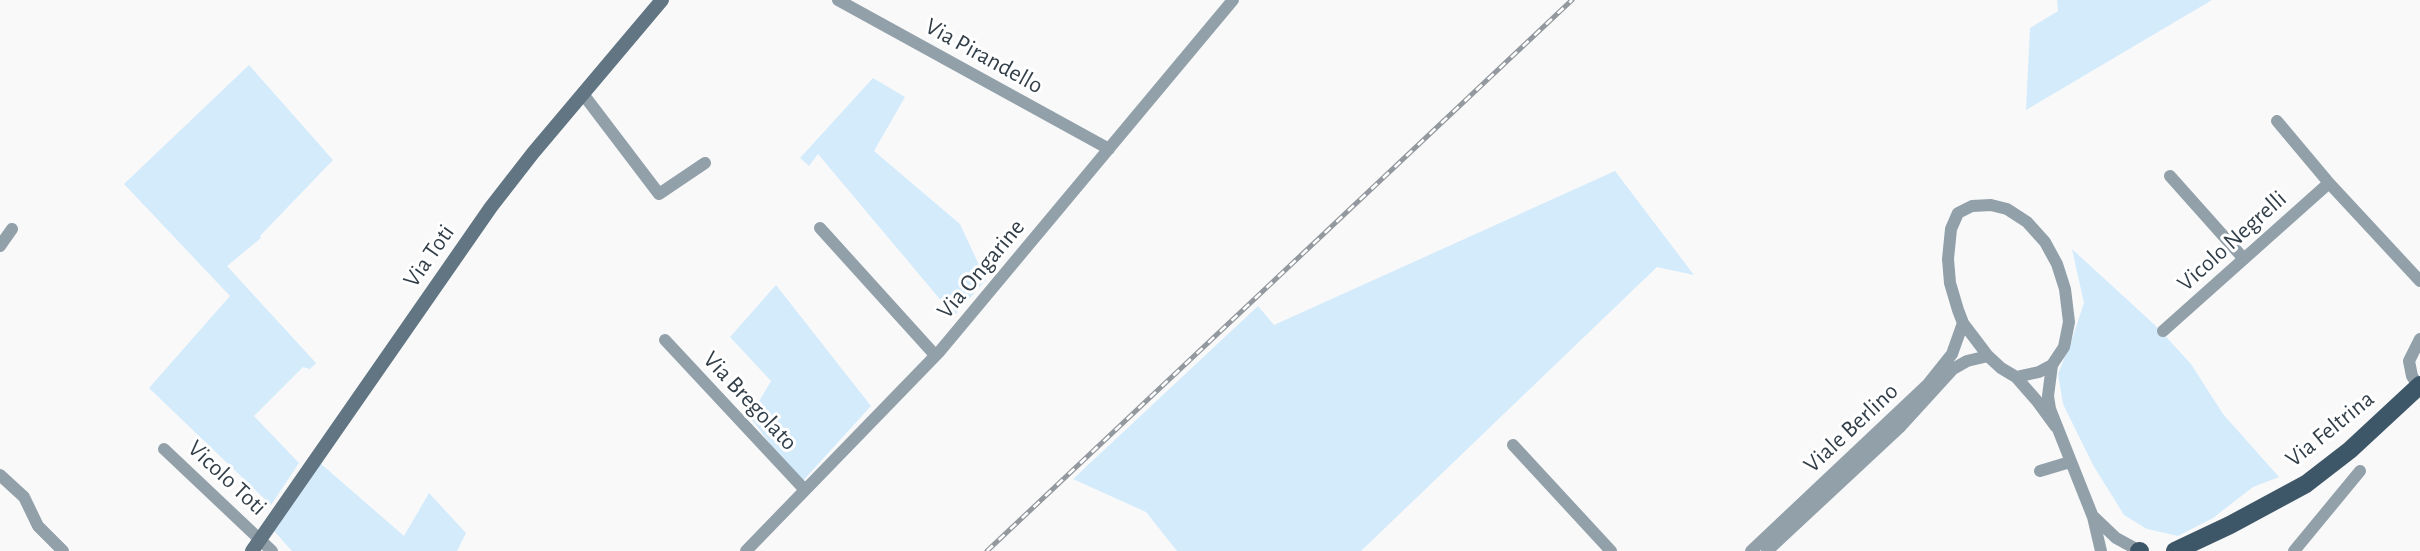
<!DOCTYPE html>
<style>
body{margin:0}
canvas{display:block;background:#f9f9f9}
</style>
<canvas width="2420" height="551"></canvas>
<script>
const context = document.querySelector('canvas').getContext('2d');
context.lineJoin = 'round';
function fillPath(path, color) { context.fillStyle = color; context.fill(path, 'evenodd'); }
const poly = rows => new Path2D(rows.map(r => 'M' + r).join(''));
function stroke(path, color, width, dash) { context.strokeStyle = color; context.lineWidth = width; context.lineCap = dash ? 'butt' : 'round'; context.setLineDash(dash || []); context.stroke(path); }
function label(font, color, halo, rows, align = 'center') {
  context.font = font + ' "Alegreya Sans",sans-serif'; context.lineWidth = 6; context.setLineDash([]); context.textBaseline = 'middle'; context.strokeStyle = halo; context.fillStyle = color; for (const [text, x, y, turn = 0] of rows) {
    context.save(); context.translate(x, y); context.rotate((+turn || 0) * Math.PI / 180); context.textAlign = isNaN(turn) ? turn : align; if (halo) context.strokeText(text, 0, 0); context.fillText(text, 0, 0); context.restore();
  }
}
const green = poly([
 [2057,0,2212,0,2026,110,2030,28,2058,11],
 [249,65,333,160,260,236,261,238,227,266,316,363,310,369,303,367,254,416,299,463,271,505,149,388,230,296,124,184],
 [873,78,905,97,874,151,960,224,986,280,954,316,818,154,809,166,800,158],
 [1615,171,1694,275,1657,267,1361,551,1177,551,1146,512,1073,479,1258,306,1274,325],
 [2072,249,2157,327,2191,364,2223,414,2279,477,2253,487,2213,518,2178,536,2147,529,2124,515,2093,465,2063,404,2058,374,2072,339,2084,303],
 [776,285,871,406,800,484,750,417,771,381,730,337],
 [320,463,404,536,429,493,466,533,457,551,292,551,274,531]
]);
const street = poly([
 [838,0,1109,149],
 [583,94,659,194,705,163],
 [2277,121,2329,183,2420,281],
 [2170,176,2244,259],
 [820,228,935,355],
 [0,246,12,229],
 [2163,331,2329,183],
 [665,340,805,490],
 [2052,365,2048,396,2050,409,2093,517,2101,551],
 [2016,377,2039,372,2052,365,2064,347,2069,322,2065,289,2057,264,2045,242,2027,222,2007,209,1991,205,1972,206,1958,213,1951,229,1948,259,1950,283,1958,310,1963,323,1988,356,2001,368,2016,377,2037,401,2056,427],
 [2419,387,2412,376,2409,361,2420,339],
 [1513,445,1611,551],
 [164,449,272,551],
 [2040,471,2070,462],
 [0,475,24,497,38,526,63,551],
 [2094,517,2116,538,2140,551],
 [746,551,940,351,1233,0],
 [1751,551,1928,384,1952,354,1963,323],
 [1767,551,1901,426,1953,369,1967,361,1988,356],
 [2294,551,2360,471]
]);
const secondary = poly([
 [252,551,491,207,533,153,662,0]
]);
const primary = poly([
 [2139,551,2140,551],
 [2175,551,2230,525,2306,484,2350,450,2420,385]
]);
const rail = poly([
 [987,551,1572,0]
]);
const streetNames = [
 ["Via Pirandello",984,56,29],
 ["Vicolo Negrelli",2232,241,-42],
 ["Via Toti",429,256,-55],
 ["Via Ongarine",981,269,-50],
 ["Via Bregolato",750,401,47],
 ["Viale Berlino",1851,428,-43],
 ["Via Feltrina",2330,429,-39],
 ["Vicolo Toti",227,478,43]
];
fillPath(green, '#d4ebfc');
stroke(street, '#92a0aa', 12);
stroke(secondary, '#617583', 14);
stroke(primary, '#3e5768', 18);
stroke(rail, '#93999e', 5);
stroke(rail, '#fff', 2.5, [8]);
label('24px', '#323f49', '#fff', streetNames);
</script>
